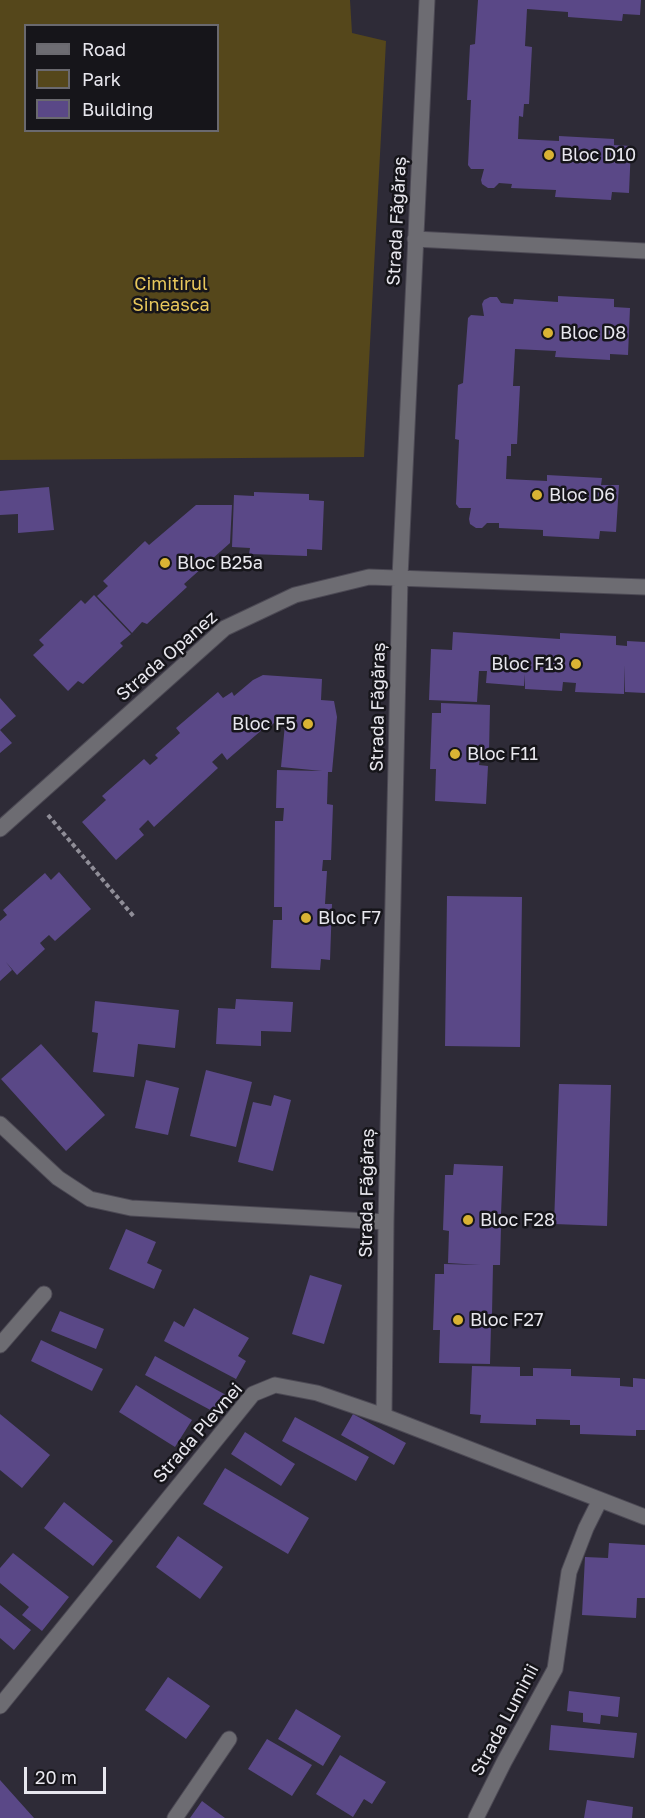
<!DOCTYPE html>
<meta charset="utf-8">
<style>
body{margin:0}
#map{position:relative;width:645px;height:1818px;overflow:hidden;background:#2e2b37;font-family:"Golos Text",sans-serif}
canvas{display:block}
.legend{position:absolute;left:24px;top:24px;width:195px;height:108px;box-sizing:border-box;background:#16151a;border:2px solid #6a696f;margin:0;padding:8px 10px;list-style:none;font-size:18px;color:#e8e7ee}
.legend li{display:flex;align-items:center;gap:12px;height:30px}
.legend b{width:30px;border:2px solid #6a696f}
.scale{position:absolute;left:24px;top:1767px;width:82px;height:27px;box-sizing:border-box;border:3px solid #e8e7ee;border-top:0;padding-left:8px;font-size:18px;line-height:21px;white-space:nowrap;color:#e8e7ee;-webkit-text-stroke:4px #16151a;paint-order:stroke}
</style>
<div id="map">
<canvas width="645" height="1818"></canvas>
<ul class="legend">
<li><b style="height:8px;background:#6d6c72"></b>Road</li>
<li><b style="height:16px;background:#55471b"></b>Park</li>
<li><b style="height:16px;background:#5a4887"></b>Building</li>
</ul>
<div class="scale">20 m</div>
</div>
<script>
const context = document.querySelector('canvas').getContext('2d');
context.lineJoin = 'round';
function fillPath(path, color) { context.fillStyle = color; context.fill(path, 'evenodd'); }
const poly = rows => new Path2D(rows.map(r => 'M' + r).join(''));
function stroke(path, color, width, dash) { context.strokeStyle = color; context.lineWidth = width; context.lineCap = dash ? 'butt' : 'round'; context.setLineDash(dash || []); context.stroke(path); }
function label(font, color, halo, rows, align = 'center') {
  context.font = font + ' "Golos Text",sans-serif'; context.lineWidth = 5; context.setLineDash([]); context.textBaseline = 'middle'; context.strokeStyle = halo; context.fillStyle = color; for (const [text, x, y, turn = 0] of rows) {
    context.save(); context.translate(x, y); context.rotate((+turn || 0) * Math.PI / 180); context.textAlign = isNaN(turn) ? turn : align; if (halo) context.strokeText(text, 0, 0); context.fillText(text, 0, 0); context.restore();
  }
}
const green = poly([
 [0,0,350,0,352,33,386,41,364,457,0,460],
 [26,26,218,26,218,130,26,130]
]);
const building = poly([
 [478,0,641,0,640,15,623,14,622,21,568,17,568,12,527,9,525,46,532,47,529,104,524,104,523,117,519,116,518,139,559,141,559,136,614,139,614,145,631,146,629,193,612,192,611,200,555,197,556,190,511,188,512,184,499,183,494,188,488,188,482,184,481,180,484,169,471,169,468,165,471,100,467,100,470,45,475,44],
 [558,296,614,299,614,307,630,308,628,355,610,354,610,360,555,357,556,351,515,349,513,386,520,386,517,444,511,444,511,456,507,456,506,479,547,481,547,475,602,478,601,485,619,485,616,532,600,531,599,539,543,536,543,530,499,528,499,523,487,523,482,528,476,528,470,524,469,519,471,508,459,508,456,504,459,440,455,439,458,385,463,383,468,318,471,315,484,316,482,304,484,300,490,297,497,297,501,303,513,304,514,299,558,302],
 [49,487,54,530,18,533,18,514,0,515,0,491],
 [254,492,309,494,309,500,324,501,322,550,307,549,307,556,249,554,250,548,232,547,234,495,254,496],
 [196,505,232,505,230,543,184,584,187,587,147,624,142,622,132,633,97,596,108,586,103,581,145,541,149,545],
 [94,595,131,634,120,643,123,646,83,684,78,681,68,691,33,655,44,645,39,640,81,600,85,604],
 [453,632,560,639,560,633,616,636,616,645,627,646,627,641,645,642,645,693,625,692,625,665,624,694,575,692,576,683,563,682,562,691,525,689,525,674,524,686,486,683,487,671,479,671,477,702,429,700,431,649,452,650],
 [263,675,322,679,321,700,334,701,337,717,332,772,328,772,327,804,333,805,331,860,323,860,322,871,327,871,325,904,332,904,330,960,321,959,320,970,271,968,273,920,282,920,282,907,274,907,275,821,283,821,284,808,276,808,277,770,322,771,281,767,285,724,274,723,265,731,263,729,227,760,222,753,212,762,218,768,154,827,148,820,139,829,144,835,116,860,82,822,106,800,102,796,144,759,150,765,158,758,155,755,180,733,176,728,218,692,223,698,232,692,234,696,253,680],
 [0,698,16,716,0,730,12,743,0,753],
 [441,703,490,705,489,753,480,753,480,758,479,765,488,766,486,804,435,801,436,769,430,769,432,713,441,713],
 [59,872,91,909,55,941,49,935,40,943,45,949,17,975,6,962,12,970,0,981,0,921,7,915,3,910,45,873,51,880],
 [447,896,522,897,520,1047,445,1046],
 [236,999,293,1002,291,1032,261,1031,261,1046,216,1044,218,1008,235,1009],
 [95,1001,179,1010,175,1048,138,1044,134,1077,93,1072,98,1033,92,1032],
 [41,1044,105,1115,66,1151,1,1079],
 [206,1070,252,1082,236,1147,190,1136],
 [146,1080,179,1088,168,1135,135,1128],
 [559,1084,611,1085,607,1226,554,1224],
 [274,1095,291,1100,273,1171,238,1162,253,1102,271,1106],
 [454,1164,503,1166,501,1214,493,1214,492,1227,501,1227,500,1265,493,1265,492,1314,483,1314,483,1326,491,1326,490,1364,439,1363,440,1330,433,1330,435,1274,444,1274,444,1264,480,1265,448,1263,449,1231,443,1230,445,1175,453,1175],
 [126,1229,156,1242,147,1263,162,1270,154,1289,109,1269],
 [310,1275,342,1285,324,1344,292,1334],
 [194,1308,249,1338,238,1356,246,1361,236,1379,164,1341,174,1321,184,1327],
 [60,1311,104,1329,96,1349,51,1331],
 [41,1340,103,1369,92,1391,31,1361],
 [155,1356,226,1395,216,1413,145,1375],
 [472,1366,520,1367,520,1376,533,1376,533,1368,571,1369,571,1376,620,1378,620,1386,633,1387,633,1378,645,1379,645,1430,636,1430,636,1436,580,1434,580,1425,570,1425,570,1420,536,1419,536,1425,480,1423,481,1415,470,1414],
 [136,1385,192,1420,175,1447,119,1412],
 [0,1414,50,1455,22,1488,0,1470],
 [353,1414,406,1443,394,1465,341,1435],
 [295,1417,369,1457,356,1481,282,1441],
 [245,1432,295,1464,281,1486,231,1454],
 [225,1468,309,1518,288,1554,203,1504],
 [64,1502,113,1541,93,1566,44,1528],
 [178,1536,223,1567,200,1599,156,1567],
 [609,1543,645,1545,645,1598,637,1598,636,1618,582,1615,585,1557,608,1558],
 [13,1553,69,1597,42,1631,22,1615,29,1607,0,1583,0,1568],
 [0,1605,31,1630,14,1650,0,1638],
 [168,1677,210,1706,186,1739,145,1710],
 [569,1691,620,1697,618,1717,601,1715,600,1724,583,1722,583,1713,567,1711],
 [296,1709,341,1736,323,1766,278,1739],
 [551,1725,637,1733,634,1758,549,1750],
 [267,1739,312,1765,292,1796,248,1769],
 [340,1755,386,1782,372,1804,364,1799,353,1817,316,1794],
 [0,1780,34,1818,0,1818],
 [587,1800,633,1807,632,1818,584,1818],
 [202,1801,225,1818,190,1818]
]);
const path = poly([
 [48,815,135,918]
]);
const minor = poly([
 [415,239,645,251],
 [0,829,225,628,295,595,369,577,645,587],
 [0,1124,58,1178,90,1199,131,1208,386,1222],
 [0,1345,44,1294],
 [384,1416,386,1222,400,577,427,0],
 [0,1706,253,1394,275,1385,317,1393,384,1416,645,1517],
 [175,1818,229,1739],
 [476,1818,504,1762,555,1669,569,1572,586,1528,600,1500]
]);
const markers = [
 [549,155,6,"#d9b334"],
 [548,333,6,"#d9b334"],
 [537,495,6,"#d9b334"],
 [165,563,6,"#d9b334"],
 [576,664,6,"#d9b334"],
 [308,724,6,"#d9b334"],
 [455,754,6,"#d9b334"],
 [306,918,6,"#d9b334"],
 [468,1220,6,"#d9b334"],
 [458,1320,6,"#d9b334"]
];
const poiNames = [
 ["Bloc D10",561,155],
 ["Bloc D8",560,333],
 ["Bloc D6",549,495],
 ["Bloc B25a",177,563],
 ["Bloc F13",564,664,"right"],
 ["Bloc F5",296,724,"right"],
 ["Bloc F11",467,754],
 ["Bloc F7",318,918],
 ["Bloc F28",480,1220],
 ["Bloc F27",470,1320]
];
const streetNames = [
 ["Strada Făgăraș",397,221,-87],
 ["Strada Opanez",167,656,-41],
 ["Strada Făgăraș",378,707,-89],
 ["Strada Făgăraș",367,1193,-89],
 ["Strada Plevnei",198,1433,-49],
 ["Strada Luminii",505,1720,-62]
];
const parkNames = [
 ["Cimitirul",171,284],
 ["Sineasca",171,305]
];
fillPath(green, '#55471b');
fillPath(building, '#5a4887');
stroke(minor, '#4c4954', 17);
stroke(path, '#908e98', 4, [4.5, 3]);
stroke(minor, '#6d6c72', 15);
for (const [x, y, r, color] of markers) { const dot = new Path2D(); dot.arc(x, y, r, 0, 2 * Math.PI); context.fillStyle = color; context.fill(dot); stroke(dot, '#16151a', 2); }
label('18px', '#e8e7ee', '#16151a', poiNames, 'left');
label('18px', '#e8e7ee', '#16151a', streetNames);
label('18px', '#e8c75c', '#16151a', parkNames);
</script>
